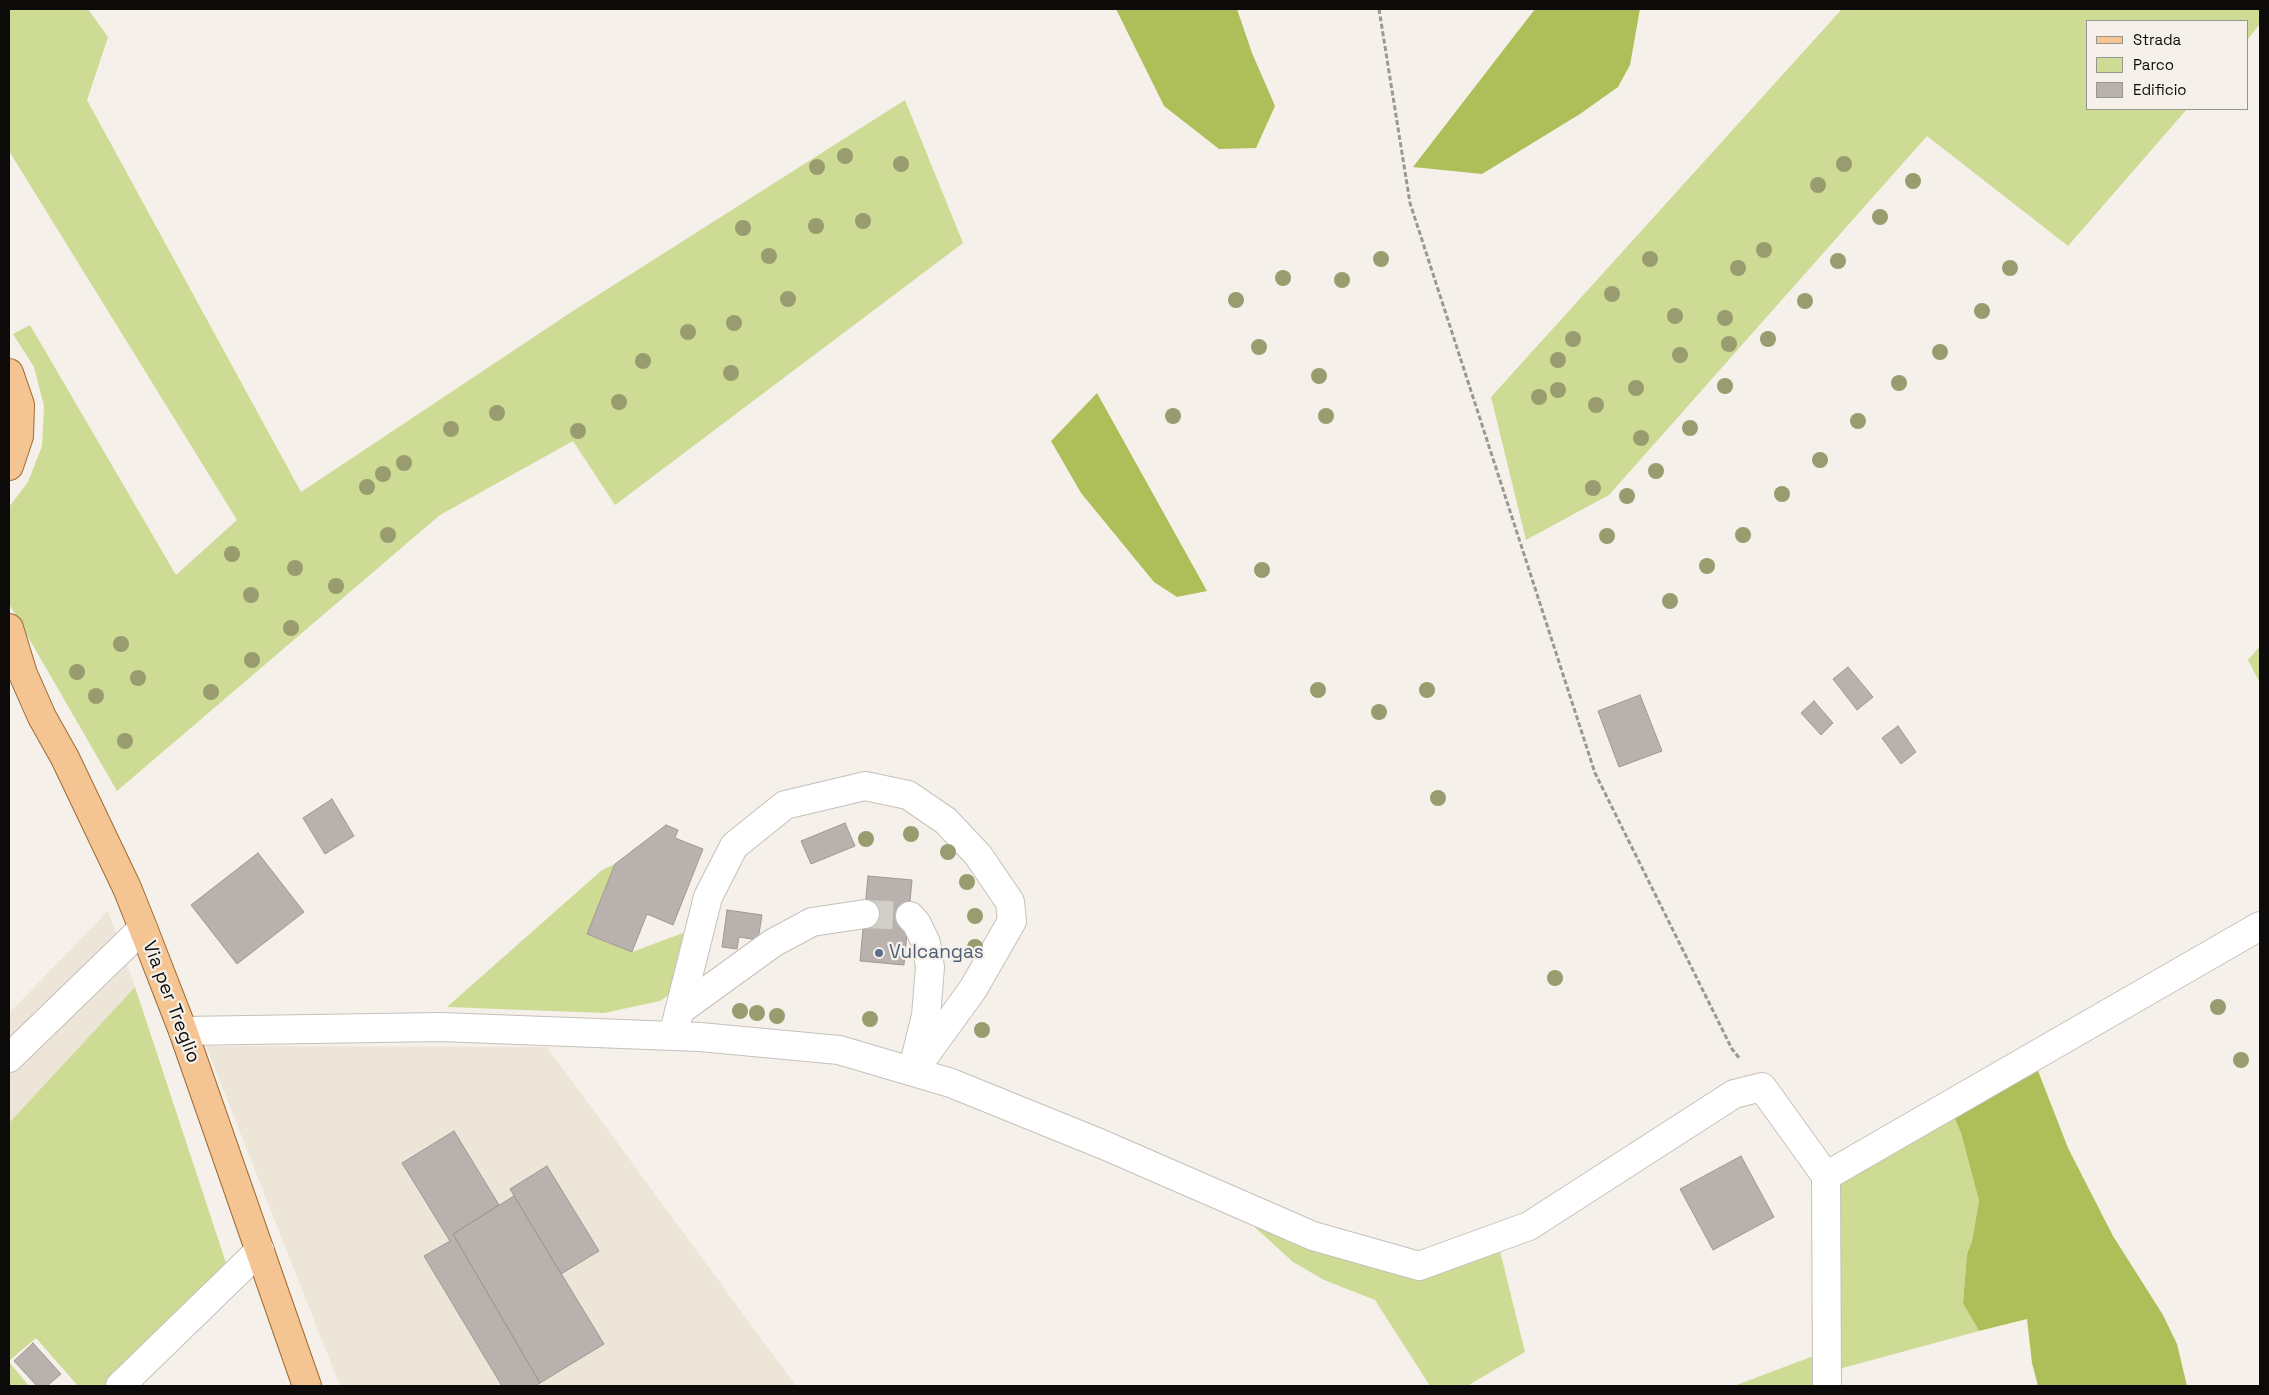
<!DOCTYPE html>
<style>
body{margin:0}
#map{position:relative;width:2269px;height:1395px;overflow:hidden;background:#f5f1ea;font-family:"Space Grotesk",sans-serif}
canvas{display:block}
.frame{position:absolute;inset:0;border:10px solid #0c0b09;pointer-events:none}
.legend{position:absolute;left:2086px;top:20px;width:162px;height:90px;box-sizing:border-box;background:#f5f1ea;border:1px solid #989590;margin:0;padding:6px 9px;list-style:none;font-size:15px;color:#0c0b09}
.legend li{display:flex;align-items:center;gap:10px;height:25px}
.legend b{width:25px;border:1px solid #989590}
</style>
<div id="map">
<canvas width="2269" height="1395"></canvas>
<div class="frame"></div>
<ul class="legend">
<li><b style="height:6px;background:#f4c592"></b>Strada</li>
<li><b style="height:14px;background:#cddb95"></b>Parco</li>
<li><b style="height:14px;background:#b9b1ae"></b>Edificio</li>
</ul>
</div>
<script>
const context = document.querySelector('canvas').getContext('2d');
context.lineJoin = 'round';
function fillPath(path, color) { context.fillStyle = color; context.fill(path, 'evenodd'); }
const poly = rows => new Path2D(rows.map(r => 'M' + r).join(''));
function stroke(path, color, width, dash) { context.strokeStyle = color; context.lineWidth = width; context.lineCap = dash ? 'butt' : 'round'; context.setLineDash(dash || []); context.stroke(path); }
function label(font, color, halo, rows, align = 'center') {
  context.font = font + ' "Space Grotesk",sans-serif'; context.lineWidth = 4.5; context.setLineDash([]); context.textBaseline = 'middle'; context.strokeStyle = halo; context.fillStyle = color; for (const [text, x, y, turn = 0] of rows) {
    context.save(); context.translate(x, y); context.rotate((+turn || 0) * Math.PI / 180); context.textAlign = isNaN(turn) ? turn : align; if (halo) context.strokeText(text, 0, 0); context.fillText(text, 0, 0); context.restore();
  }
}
const built = poly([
 [108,911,135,987,9,1123,9,1013],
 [206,1046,547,1047,796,1386,340,1386]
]);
const green = poly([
 [9,9,88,9,108,37,87,100,301,492,576,309,905,100,963,243,615,505,573,441,440,515,117,791,9,604,9,507,28,482,42,446,44,406,34,367,13,334,30,325,176,575,237,520,9,151],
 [1842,9,2260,9,2260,24,2248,39,2248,21,2088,21,2088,109,2187,109,2068,246,1927,136,1609,495,1526,540,1491,397],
 [2260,646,2260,683,2248,660],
 [615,864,587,934,632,952,683,933,689,945,680,987,660,1001,604,1013,447,1007,602,870],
 [135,987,228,1269,107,1386,78,1386,36,1338,9,1361,9,1123],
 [1952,1112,1961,1133,1979,1201,1972,1241,1967,1254,1963,1302,1979,1331,1839,1369,1838,1184],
 [1248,1221,1359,1261,1499,1247,1525,1352,1467,1386,1430,1386,1375,1300,1324,1280,1293,1262],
 [1816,1355,1818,1386,1734,1386],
 [9,1362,29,1386,9,1386]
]);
const forest = poly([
 [1116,9,1237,9,1252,53,1275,106,1256,148,1219,149,1164,106],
 [1535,9,1640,9,1630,65,1618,87,1580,114,1482,174,1413,167],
 [1097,393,1207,591,1177,597,1154,582,1081,493,1051,441],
 [2035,1063,2068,1148,2113,1236,2163,1315,2177,1344,2187,1386,2038,1386,2032,1363,2027,1319,1979,1331,1963,1303,1967,1254,1972,1241,1979,1201,1961,1133,1952,1112]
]);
const building = poly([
 [1848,667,1873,697,1857,710,1833,679,1848,667],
 [1640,695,1662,751,1619,767,1598,711,1640,695],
 [1814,701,1833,723,1821,735,1801,713,1814,701],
 [1898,726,1916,752,1901,764,1882,738,1898,726],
 [332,799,354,836,325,854,303,818,332,799],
 [845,823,855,846,811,864,801,841,845,823],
 [666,825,678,830,675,838,703,849,673,925,647,914,632,952,587,934,615,864,666,825],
 [258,853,304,912,237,964,191,905,258,853],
 [868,876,912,880,904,965,860,961,868,876],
 [727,910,762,915,758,940,739,937,737,949,722,947,727,910],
 [454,1131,499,1205,453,1234,540,1383,534,1386,502,1386,424,1256,450,1241,402,1163,454,1131],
 [1741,1156,1774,1217,1713,1250,1680,1189,1741,1156],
 [547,1166,599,1251,561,1274,510,1189,547,1166],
 [514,1196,604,1344,540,1383,453,1234,514,1196],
 [33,1343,61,1374,47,1386,37,1386,14,1361,33,1343]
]);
const minorTunnel = poly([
 [865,914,910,916]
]);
const path = poly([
 [1379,9,1410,203,1595,773,1732,1049,1740,1059]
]);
const minor = poly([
 [910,916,917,924,926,943,930,967,926,1016,915,1060],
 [679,1011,773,943,812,922,865,914],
 [183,1031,441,1027,700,1037,839,1050,951,1083,1104,1145,1313,1236,1419,1266,1529,1226,1734,1094,1762,1087,1826,1176,1827,1386],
 [673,1036,708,897,734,846,785,805,865,786,908,795,946,821,978,855,1010,902,1012,921,973,989,913,1072],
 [9,1058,143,928],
 [1826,1176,2260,926],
 [120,1386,260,1250]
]);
const major = poly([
 [9,373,20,405,19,436,9,466],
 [9,628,23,674,42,717,65,758,127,888,143,928,183,1031,307,1386]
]);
const trees = [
 [845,156],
 [901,164],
 [1844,164],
 [817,167],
 [1913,181],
 [1818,185],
 [1880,217],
 [863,221],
 [816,226],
 [743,228],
 [1764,250],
 [769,256],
 [1381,259],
 [1650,259],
 [1838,261],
 [1738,268],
 [2010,268],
 [1283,278],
 [1342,280],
 [1612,294],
 [788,299],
 [1236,300],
 [1805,301],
 [1982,311],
 [1675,316],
 [1725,318],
 [734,323],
 [688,332],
 [1573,339],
 [1768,339],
 [1729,344],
 [1259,347],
 [1940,352],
 [1680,355],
 [1558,360],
 [643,361],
 [731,373],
 [1319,376],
 [1899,383],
 [1725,386],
 [1636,388],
 [1558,390],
 [1539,397],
 [619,402],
 [1596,405],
 [497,413],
 [1173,416],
 [1326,416],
 [1858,421],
 [1690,428],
 [451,429],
 [578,431],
 [1641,438],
 [1820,460],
 [404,463],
 [1656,471],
 [383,474],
 [367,487],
 [1593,488],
 [1782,494],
 [1627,496],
 [388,535],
 [1743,535],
 [1607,536],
 [232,554],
 [1707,566],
 [295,568],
 [1262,570],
 [336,586],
 [251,595],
 [1670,601],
 [291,628],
 [121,644],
 [252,660],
 [77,672],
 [138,678],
 [1318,690],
 [1427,690],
 [211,692],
 [96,696],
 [1379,712],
 [125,741],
 [1438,798],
 [911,834],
 [866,839],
 [948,852],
 [967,882],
 [975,916],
 [975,947],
 [1555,978],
 [2218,1007],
 [740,1011],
 [757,1013],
 [777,1016],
 [870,1019],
 [982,1030],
 [2241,1060]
];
const markers = [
 [879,953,5,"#5c6f8a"]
];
const serviceNames = [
 ["Vulcangas",889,953]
];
const streetNames = [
 ["Via per Treglio",171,1002,69]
];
fillPath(built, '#ede5d7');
fillPath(green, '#cddb95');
fillPath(forest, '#aebf59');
fillPath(building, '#b9b1ae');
stroke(building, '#9f9794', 1);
stroke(minorTunnel, '#d2cec8', 28, [28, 14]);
stroke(minor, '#c5c0ba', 30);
stroke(major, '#9e6b33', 30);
stroke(path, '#9b9893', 3, [5, 2.5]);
stroke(minor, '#fff', 28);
stroke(major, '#f4c592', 28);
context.fillStyle = '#989c6e';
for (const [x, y] of trees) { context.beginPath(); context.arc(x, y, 8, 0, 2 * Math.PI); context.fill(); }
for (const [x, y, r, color] of markers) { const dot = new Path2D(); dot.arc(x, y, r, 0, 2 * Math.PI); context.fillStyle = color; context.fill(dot); stroke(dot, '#f5f1ea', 2); }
label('19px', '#4e5e75', '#f5f1ea', serviceNames, 'left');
label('19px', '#0c0b09', '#f5f1ea', streetNames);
</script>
